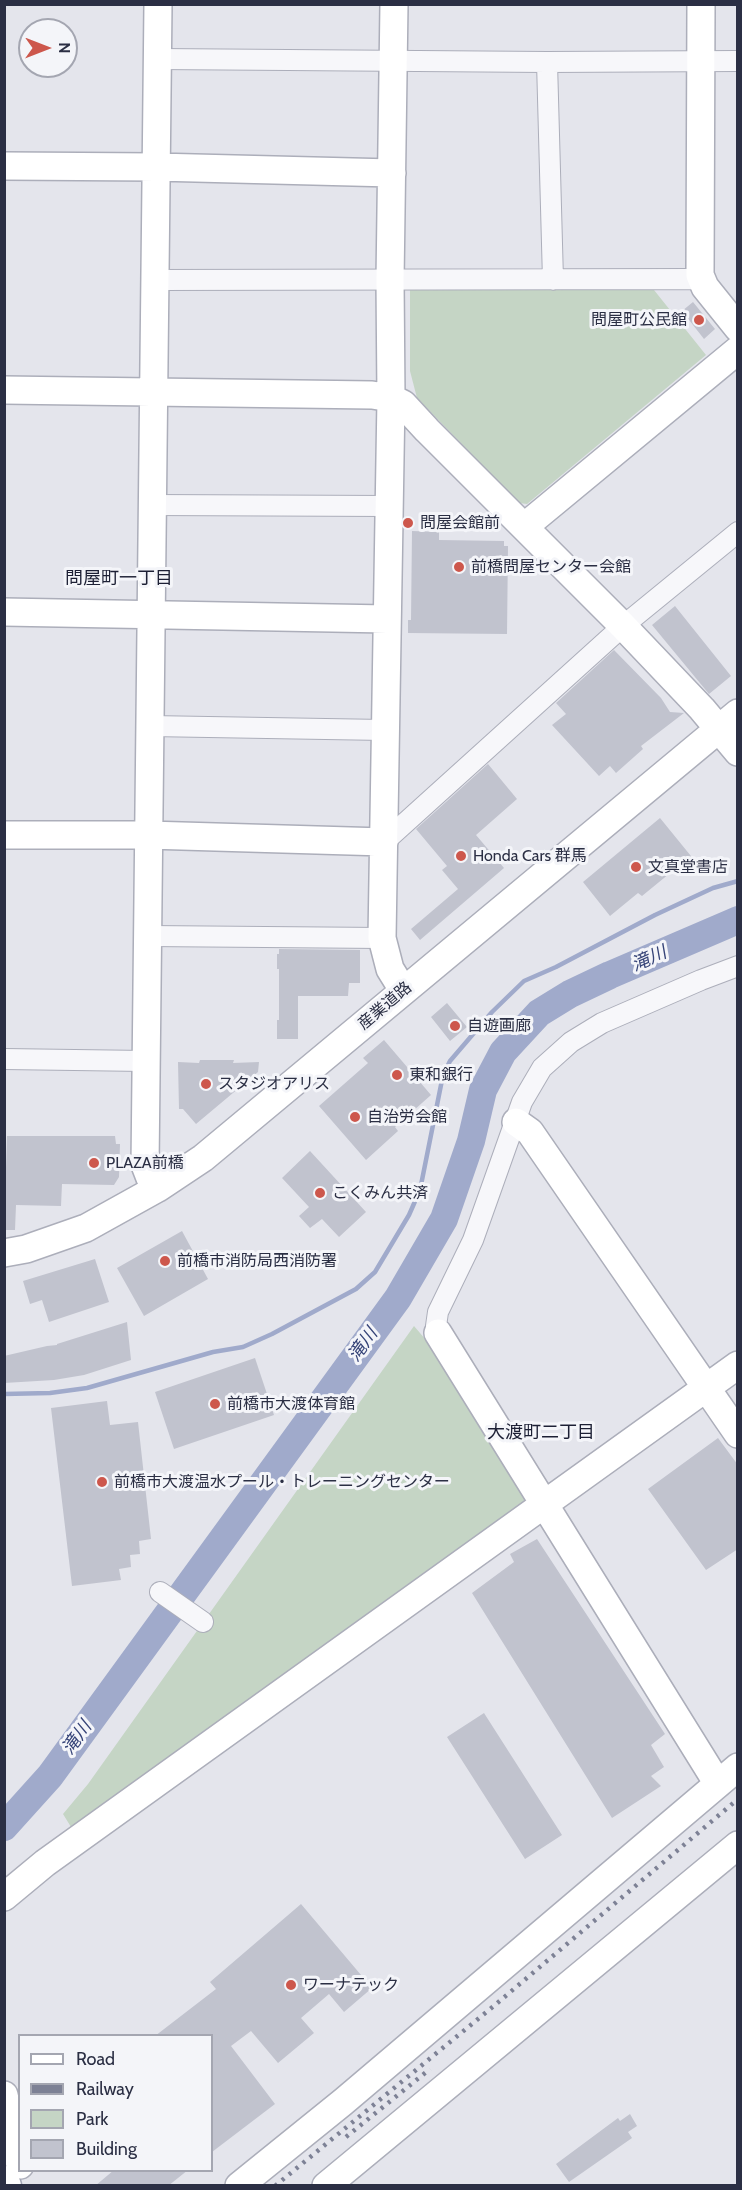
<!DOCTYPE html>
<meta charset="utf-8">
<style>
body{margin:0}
#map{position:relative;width:742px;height:2190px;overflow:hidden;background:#e4e5ec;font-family:Cabin,sans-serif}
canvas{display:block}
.frame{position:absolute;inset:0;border:6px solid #2b2f44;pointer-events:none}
.legend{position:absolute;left:18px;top:2034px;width:195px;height:138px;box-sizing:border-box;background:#f4f5f9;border:2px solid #a4a6b1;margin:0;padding:8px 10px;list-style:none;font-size:18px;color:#2b2f44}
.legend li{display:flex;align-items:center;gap:12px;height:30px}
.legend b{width:30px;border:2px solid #a4a6b1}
.north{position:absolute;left:18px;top:18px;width:60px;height:60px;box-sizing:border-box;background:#f4f5f9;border:2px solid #a4a6b1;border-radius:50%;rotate:90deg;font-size:16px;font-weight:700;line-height:24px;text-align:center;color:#2b2f44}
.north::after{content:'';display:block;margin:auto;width:21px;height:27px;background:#cd574c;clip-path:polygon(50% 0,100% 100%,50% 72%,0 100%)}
</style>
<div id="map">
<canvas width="742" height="2190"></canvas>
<div class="frame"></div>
<ul class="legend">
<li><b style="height:8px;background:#fff"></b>Road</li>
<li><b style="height:8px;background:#7d8195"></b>Railway</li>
<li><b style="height:16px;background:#c5d5c5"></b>Park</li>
<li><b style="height:16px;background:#c1c3ce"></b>Building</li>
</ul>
<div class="north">N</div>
</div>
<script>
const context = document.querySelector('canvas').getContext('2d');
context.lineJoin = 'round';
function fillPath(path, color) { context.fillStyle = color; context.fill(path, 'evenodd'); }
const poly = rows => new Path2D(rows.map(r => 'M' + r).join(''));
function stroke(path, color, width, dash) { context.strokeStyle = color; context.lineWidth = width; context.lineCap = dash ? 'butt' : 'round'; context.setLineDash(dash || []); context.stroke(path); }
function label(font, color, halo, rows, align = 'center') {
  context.font = font + ' Cabin,"Noto Sans JP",sans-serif'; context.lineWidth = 6; context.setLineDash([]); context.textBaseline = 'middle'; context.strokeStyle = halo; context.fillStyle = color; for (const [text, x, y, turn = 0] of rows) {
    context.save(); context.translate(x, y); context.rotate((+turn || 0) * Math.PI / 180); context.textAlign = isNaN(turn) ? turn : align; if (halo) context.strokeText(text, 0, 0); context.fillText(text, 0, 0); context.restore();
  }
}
const green = poly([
 [410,289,654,290,706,355,527,504,519,503,417,398,410,371],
 [414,1326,432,1347,526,1493,525,1502,71,1827,63,1814,88,1784]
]);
const stream = poly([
 [4,1394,50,1393,87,1388,213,1352,243,1347,272,1334,356,1289,375,1272,409,1215,420,1190,443,1075,450,1061,492,1012,524,981,556,967,655,915,713,888,738,881]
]);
const river = poly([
 [4,1827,50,1776,398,1298,444,1219,471,1141,483,1090,503,1052,539,1013,570,994,610,975,738,920]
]);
const building = poly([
 [693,302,715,329,704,339,682,311],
 [412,531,439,532,439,540,504,541,504,546,508,546,507,634,408,633,408,620,411,620],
 [675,606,731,676,709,694,652,625],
 [614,650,661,698,670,712,684,713,641,746,643,749,616,773,610,766,599,776,552,725,566,714,556,703],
 [488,764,517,799,476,835,504,868,420,940,411,929,458,889,442,870,447,866,416,829],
 [660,818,695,861,679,874,675,869,642,896,638,893,610,916,583,882],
 [279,949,360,950,360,983,349,983,348,996,298,996,298,1039,277,1039,277,1020,279,1020,279,969,277,969,277,954,279,954],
 [447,1003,467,1027,450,1041,431,1017],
 [384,1040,431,1095,395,1127,398,1131,366,1160,319,1106,368,1063,363,1058],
 [200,1060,234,1060,233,1063,259,1062,258,1072,196,1124,183,1109,179,1109,178,1062,199,1063],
 [7,1136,115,1136,116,1144,120,1144,119,1177,114,1185,62,1184,61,1206,16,1205,15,1230,4,1230],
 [310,1151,366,1212,339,1237,322,1219,310,1228,299,1216,309,1207,282,1178],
 [182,1231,208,1279,144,1316,117,1268],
 [95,1259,109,1302,49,1322,42,1300,30,1304,23,1281],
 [127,1322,131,1360,84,1375,54,1380,4,1383,4,1356,47,1346,57,1345,57,1344],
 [255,1358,274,1415,174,1449,155,1392],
 [107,1401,110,1425,138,1422,151,1539,139,1541,140,1554,130,1555,131,1567,119,1569,121,1580,72,1586,51,1408],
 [718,1438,738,1465,738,1549,706,1570,648,1489],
 [537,1539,665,1734,651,1745,664,1767,651,1776,661,1786,612,1818,472,1593,514,1562,510,1554],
 [484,1713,562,1835,525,1859,447,1737],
 [301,1904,372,1988,344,2012,329,1994,301,2018,314,2033,278,2063,251,2031,231,2046,275,2104,212,2152,212,2036,155,2036,216,1989,210,1982],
 [630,2114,637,2126,628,2132,632,2138,569,2182,556,2164,618,2118,620,2121],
 [114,2170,188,2170,168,2186,95,2186]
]);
const street = poly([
 [158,59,547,62,738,61],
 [547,62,553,280],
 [155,280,699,279,701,281],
 [151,505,388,506],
 [150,726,384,730],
 [384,842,623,626,738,532],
 [148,936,382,938],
 [4,1059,145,1061],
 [438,1333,436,1326,438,1312,473,1240,522,1102,542,1068,571,1042,602,1023,701,980,738,966],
 [160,1592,203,1622]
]);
const secondary = poly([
 [158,4,145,1165,150,1178,158,1188],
 [394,4,390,280,391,398,382,938,390,969,403,990],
 [701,4,700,275,705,287,738,328],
 [4,166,156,167,392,173],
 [4,390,372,395,391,398,403,404,427,430,623,626,702,709,738,752],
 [524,527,738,350],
 [4,612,387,619],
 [4,835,148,835,384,842],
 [516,1122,530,1132,738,1434],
 [4,1253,26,1249,86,1228,158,1188,203,1158,738,713],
 [438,1333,718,1784],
 [4,1897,45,1863,738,1365],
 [4,2095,20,2165],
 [239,2186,343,2102,738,1767],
 [326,2186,738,1845]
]);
const primary = poly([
 [4,2181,6,2186]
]);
const rail = poly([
 [346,2137,430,2069],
 [275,2186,495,2005,738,1799]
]);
const markers = [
 [699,320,6,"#cd574c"],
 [408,523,6,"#cd574c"],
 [459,567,6,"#cd574c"],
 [461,856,6,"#cd574c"],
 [636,867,6,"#cd574c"],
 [455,1026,6,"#cd574c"],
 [397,1075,6,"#cd574c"],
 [206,1084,6,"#cd574c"],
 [355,1117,6,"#cd574c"],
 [94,1163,6,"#cd574c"],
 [320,1193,6,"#cd574c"],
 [165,1261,6,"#cd574c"],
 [215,1404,6,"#cd574c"],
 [102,1482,6,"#cd574c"],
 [291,1985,6,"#cd574c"]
];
const poiNames = [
 ["問屋町公民館",687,320,"right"],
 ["問屋会館前",420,523],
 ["前橋問屋センター会館",471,567],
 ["Honda Cars 群馬",473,856],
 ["文真堂書店",648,867],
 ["自遊画廊",467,1026],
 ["東和銀行",409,1075],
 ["スタジオアリス",218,1084],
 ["自治労会館",367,1117],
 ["PLAZA前橋",106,1163],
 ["こくみん共済",332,1193],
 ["前橋市消防局西消防署",177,1261],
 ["前橋市大渡体育館",227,1404],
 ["前橋市大渡温水プール・トレーニングセンター",114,1482],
 ["ワーナテック",303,1985]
];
const streetNames = [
 ["産業道路",385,1006,-40]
];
const neighbourhoodNames = [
 ["問屋町一丁目",119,579],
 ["大渡町二丁目",541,1433]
];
const waterNames = [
 ["滝川",649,959,-24],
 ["滝川",363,1345,-54],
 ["滝川",77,1738,-54]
];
fillPath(green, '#c5d5c5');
stroke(stream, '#a0aacb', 4.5);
stroke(river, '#a0aacb', 28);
fillPath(building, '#c1c3ce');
stroke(street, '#acaeba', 22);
stroke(secondary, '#acaeba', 30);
stroke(primary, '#a3a6b7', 33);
stroke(street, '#f7f7fa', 20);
stroke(secondary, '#fff', 27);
stroke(primary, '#fff', 30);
stroke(rail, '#7d8195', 4.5, [3, 6]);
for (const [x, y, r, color] of markers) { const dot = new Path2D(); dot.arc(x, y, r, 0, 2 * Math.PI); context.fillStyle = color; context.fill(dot); stroke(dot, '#f4f5f9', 2); }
label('16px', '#2b2f44', '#f4f5f9', poiNames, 'left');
label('16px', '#2b2f44', '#f4f5f9', streetNames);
label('18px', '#1d2035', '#f4f5f9', neighbourhoodNames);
label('italic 18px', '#364478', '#f4f5f9', waterNames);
</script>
